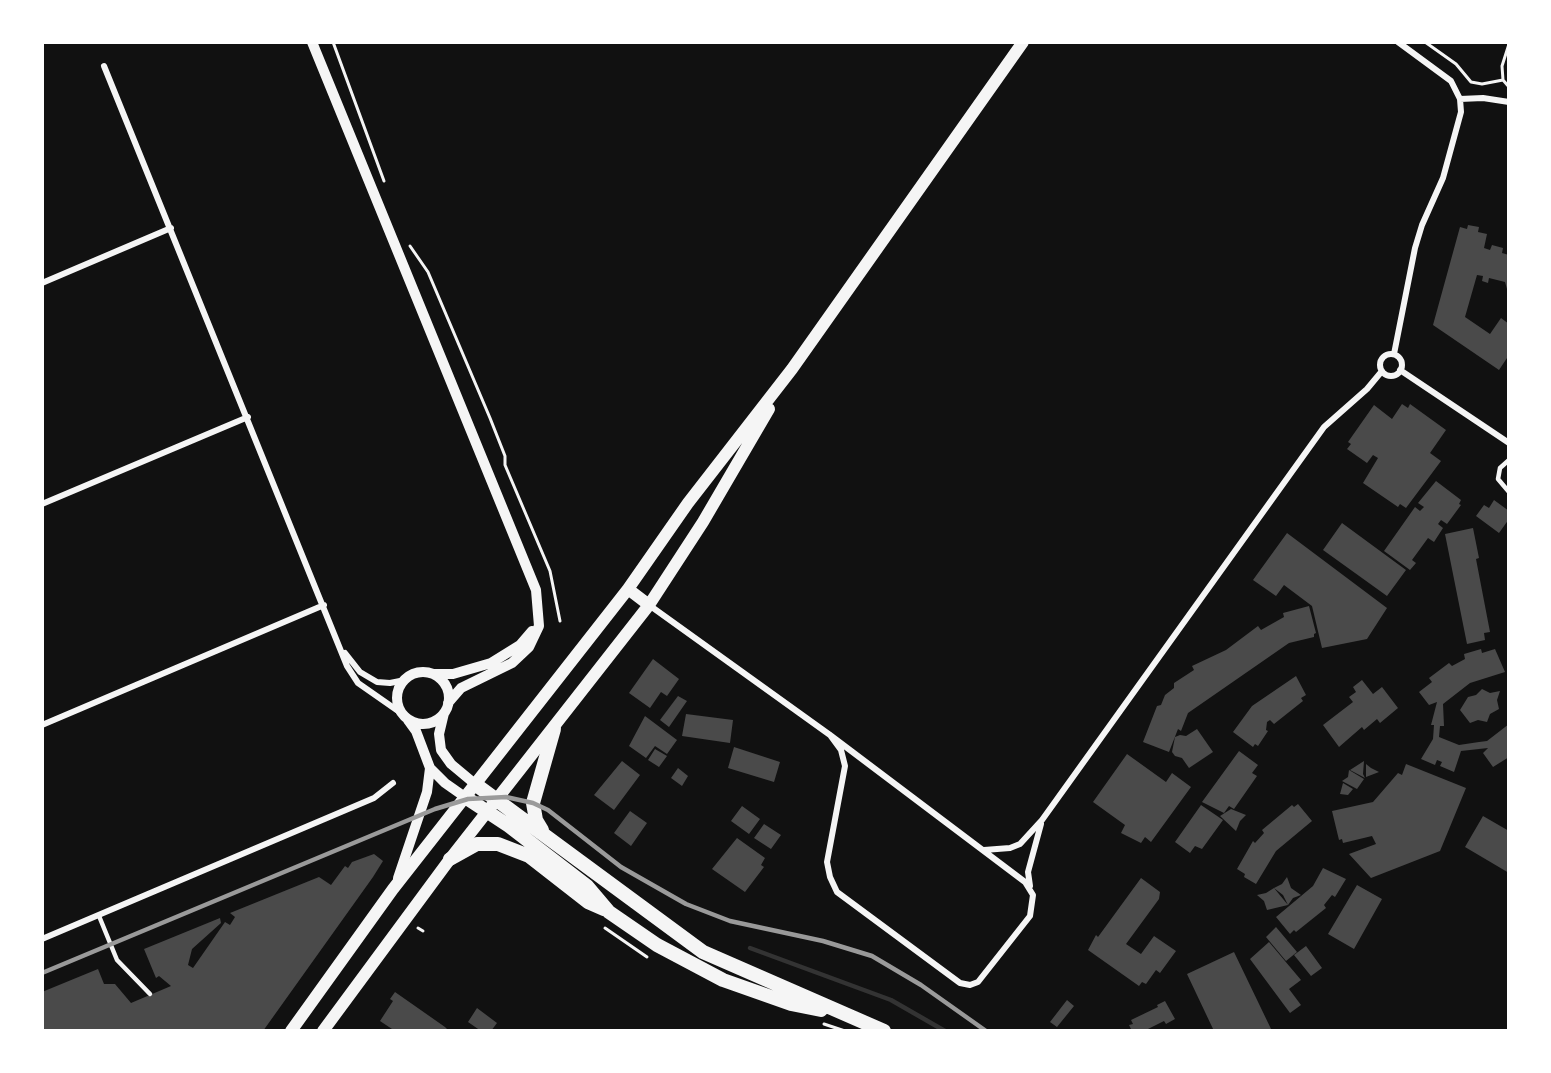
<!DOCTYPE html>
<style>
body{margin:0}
#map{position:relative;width:1551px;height:1073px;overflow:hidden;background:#111;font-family:Helvetica,sans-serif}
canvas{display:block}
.frame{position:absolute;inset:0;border:44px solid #fff;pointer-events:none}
</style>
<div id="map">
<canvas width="1551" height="1073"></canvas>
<div class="frame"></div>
</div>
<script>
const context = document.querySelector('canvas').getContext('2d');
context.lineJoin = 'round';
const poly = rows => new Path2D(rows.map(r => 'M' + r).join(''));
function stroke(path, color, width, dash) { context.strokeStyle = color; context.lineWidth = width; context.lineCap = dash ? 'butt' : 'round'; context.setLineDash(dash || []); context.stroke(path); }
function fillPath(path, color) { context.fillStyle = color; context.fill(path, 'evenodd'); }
const stream = poly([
 [750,948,891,1000,945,1031]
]);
const building = poly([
 [1468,225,1479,227,1478,232,1487,234,1484,248,1490,250,1492,245,1503,248,1502,253,1509,255,1509,296,1505,282,1489,278,1488,283,1482,281,1483,276,1477,275,1465,317,1490,334,1501,318,1509,324,1509,355,1499,370,1433,325,1460,227,1467,229],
 [1402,404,1408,408,1410,404,1446,430,1430,453,1441,461,1406,508,1400,504,1398,507,1363,483,1378,458,1373,455,1367,463,1347,449,1351,444,1348,442,1374,405,1392,419],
 [1436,481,1461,500,1459,504,1461,505,1447,524,1441,520,1438,524,1443,528,1434,542,1428,538,1412,560,1416,563,1410,570,1384,551,1415,507,1420,511,1424,507,1418,503],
 [1494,500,1509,511,1509,519,1499,533,1476,516,1484,505,1489,508],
 [1342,523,1406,570,1387,596,1323,550],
 [1473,528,1479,558,1476,559,1490,632,1484,633,1485,640,1467,644,1445,534],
 [1287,533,1387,608,1367,639,1322,648,1312,606,1284,585,1276,596,1253,580],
 [1309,606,1316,633,1314,634,1314,637,1289,643,1188,713,1181,731,1178,729,1169,752,1143,742,1157,706,1161,705,1165,695,1174,688,1174,683,1194,670,1192,666,1226,650,1258,626,1261,630,1284,617,1283,613],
 [1481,649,1482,653,1495,649,1505,672,1470,683,1443,704,1444,726,1440,726,1439,737,1459,745,1479,742,1487,741,1509,724,1509,757,1493,767,1483,753,1488,748,1461,751,1454,772,1440,766,1442,762,1437,760,1435,765,1421,759,1433,739,1434,725,1431,725,1437,702,1429,705,1419,692,1432,682,1429,678,1449,663,1452,666,1465,659,1464,654],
 [653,659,679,679,667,696,661,692,650,708,629,693],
 [1296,676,1306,695,1301,698,1303,701,1274,724,1270,720,1267,722,1266,730,1268,731,1258,746,1255,744,1253,747,1233,732,1252,706],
 [1362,680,1373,694,1382,687,1398,708,1380,723,1377,719,1364,730,1362,727,1339,747,1323,725,1353,702,1349,697,1356,692,1353,687],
 [1482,689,1490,693,1500,691,1497,700,1499,709,1490,714,1487,722,1478,720,1470,723,1460,710,1468,697,1476,695],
 [678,696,687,701,669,727,660,720],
 [686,714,733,720,730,743,682,736],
 [645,716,677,740,667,754,655,746,646,758,629,746],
 [1197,729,1213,752,1189,768,1182,758,1175,756,1172,752,1175,737,1180,735,1186,736],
 [734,747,780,762,774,782,728,768],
 [655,749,667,756,659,767,648,760],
 [1239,751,1258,765,1252,773,1257,776,1234,809,1229,806,1224,813,1202,802],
 [1127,754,1166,782,1172,773,1191,787,1151,842,1145,837,1141,843,1121,833,1125,825,1093,802],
 [622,761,640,775,614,810,594,795],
 [1364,761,1363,774,1365,778,1350,770],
 [1366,764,1371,768,1379,772,1366,777],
 [1406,764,1466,788,1440,851,1371,878,1349,854,1376,844,1372,836,1343,843,1342,839,1339,840,1332,811,1373,802,1398,773,1402,775],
 [678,768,688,776,682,786,671,778],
 [1349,770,1364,779,1357,789,1342,781,1348,777],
 [1343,783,1353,789,1348,795,1340,794],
 [1298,804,1312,821,1276,851,1256,884,1244,877,1245,874,1237,869,1253,841,1255,843,1264,833,1262,830,1292,805,1294,807],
 [1201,805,1223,820,1202,849,1195,846,1190,853,1175,842],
 [742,806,760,819,749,834,731,821],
 [1231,809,1246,815,1240,821,1236,831,1220,816],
 [630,811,647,823,631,846,614,833],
 [1483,816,1509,831,1509,873,1465,847],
 [764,824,781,835,771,849,754,838],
 [737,838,765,858,761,865,764,867,745,892,712,869],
 [374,854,383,861,373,877,263,1031,42,1031,42,992,98,969,104,984,115,984,131,1003,171,986,159,976,156,978,144,949,220,918,221,923,192,949,188,965,193,968,225,922,230,925,235,917,230,913,319,877,331,885,345,866,348,868,352,862],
 [1323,868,1346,879,1335,897,1332,895,1324,905,1326,908,1296,932,1294,930,1290,934,1276,917,1313,886],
 [1287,877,1291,888,1301,895,1293,898,1288,905,1283,895,1274,888,1282,884],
 [1141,878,1160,892,1159,899,1126,944,1141,954,1154,936,1176,951,1160,973,1156,970,1146,984,1142,982,1139,986,1088,950,1096,935,1098,937],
 [1357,885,1382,899,1354,949,1328,934],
 [1274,888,1288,905,1267,910,1264,901,1257,895,1266,893],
 [1276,927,1297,952,1286,961,1266,937],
 [1269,942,1301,980,1289,989,1301,1005,1290,1013,1250,959],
 [1306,946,1322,968,1311,976,1294,955],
 [1234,952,1272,1031,1214,1031,1187,974],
 [395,992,445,1027,449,1031,395,1031,380,1021,393,1001,390,999],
 [1067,1000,1074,1006,1057,1027,1050,1022],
 [1165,1001,1175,1019,1166,1024,1164,1021,1144,1031,1132,1031,1129,1025,1133,1024,1131,1020,1158,1007,1157,1005],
 [477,1008,497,1023,491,1031,481,1031,468,1022]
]);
const path = poly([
 [333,42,384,181],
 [1425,42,1456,64,1471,82,1482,84,1503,80],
 [1509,44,1502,66,1503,80,1509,87],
 [410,246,428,272,490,418,505,456,505,465,550,571,560,621],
 [418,928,423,931],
 [605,928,647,957],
 [824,1024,845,1031]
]);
const service = poly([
 [1509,460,1500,468,1498,479,1509,492],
 [99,916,117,960,150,994]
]);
const minor = poly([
 [104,66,347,666,358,683,401,713],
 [1460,99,1483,98,1509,102],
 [42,283,171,228],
 [1394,354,1415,248,1422,225,1443,178,1461,112,1460,99,1451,81,1398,42],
 '1380 365a11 11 0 1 1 22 0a11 11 0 1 1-22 0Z',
 [1400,370,1509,443],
 [42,504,248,417],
 [649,605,830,735,1025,882,1033,895,1030,916,978,982,970,985,960,983,837,892,830,877,827,862,845,766,841,750,830,735],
 [345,653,360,672,377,682,390,683,405,680],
 [42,725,324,605],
 [984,850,1010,848,1020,844,1042,820,1324,427,1367,389,1382,371],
 [1030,886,1028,872,1041,824],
 [42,939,374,798,393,783]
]);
const tertiary = poly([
 [312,42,536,590,539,626,529,647,512,663,461,688,448,703],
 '397 698a26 26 0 1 1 52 0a26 26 0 1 1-52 0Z',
 [433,674,453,674,491,663,520,645,532,631],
 [444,713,439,734,441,750,451,764,475,784],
 [408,720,416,731,430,768,445,783,465,797],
 [398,878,427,792,430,768]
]);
const secondary = poly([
 [628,589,649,605],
 [291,1031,393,889,628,589,688,503,792,369,1023,42],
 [323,1031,450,859,649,605,703,522,769,409]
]);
const primary = poly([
 [475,784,703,952,884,1031],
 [465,797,509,826,587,886,609,912,657,945,723,980,791,1004,821,1010],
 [542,830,536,820,533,803,554,729],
 [450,859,477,844,498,844,529,856,588,902,604,909]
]);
const rail = poly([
 [42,973,435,809,468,799,506,797,533,803,548,810,621,867,686,904,730,921,823,941,872,956,921,985,986,1031]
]);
stroke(stream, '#333', 4.5);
fillPath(building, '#4a4a4a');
stroke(path, '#f5f5f5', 3);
stroke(service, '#f5f5f5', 4.5);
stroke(minor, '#f5f5f5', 6);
stroke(tertiary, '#f5f5f5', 10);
stroke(secondary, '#f5f5f5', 12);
stroke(primary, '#f5f5f5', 14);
stroke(rail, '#9a9a9a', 4.5);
</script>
